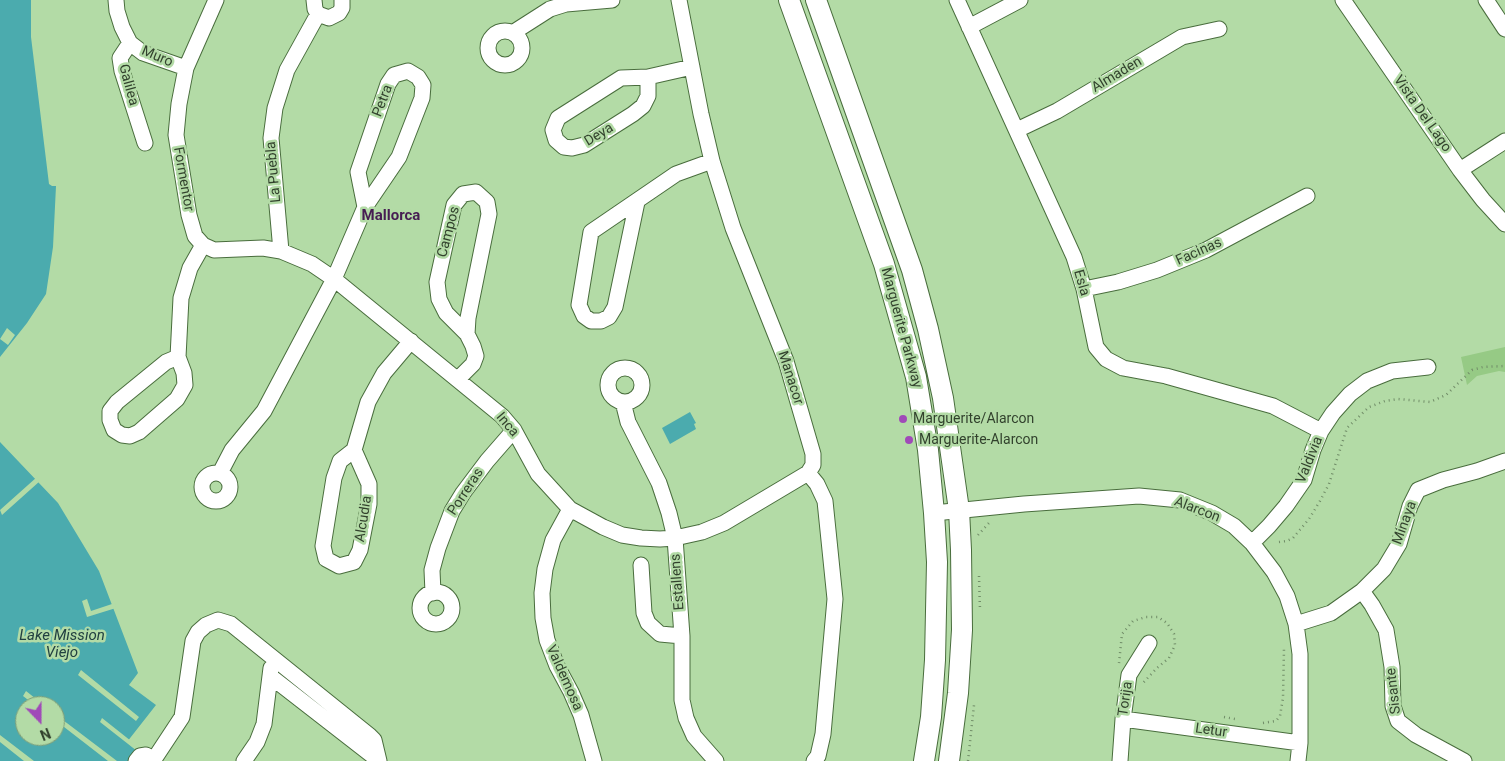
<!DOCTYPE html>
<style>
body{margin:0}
#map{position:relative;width:1505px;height:761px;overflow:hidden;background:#b3dba6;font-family:Roboto,sans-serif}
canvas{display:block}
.north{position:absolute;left:15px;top:696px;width:50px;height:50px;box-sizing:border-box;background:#b3dba6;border:1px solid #7f9e76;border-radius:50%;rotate:158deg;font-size:14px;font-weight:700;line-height:20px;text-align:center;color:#32422d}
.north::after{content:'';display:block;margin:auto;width:18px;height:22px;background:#a04ab8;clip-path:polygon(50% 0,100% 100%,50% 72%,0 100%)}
</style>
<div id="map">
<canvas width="1505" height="761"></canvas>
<div class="north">N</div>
</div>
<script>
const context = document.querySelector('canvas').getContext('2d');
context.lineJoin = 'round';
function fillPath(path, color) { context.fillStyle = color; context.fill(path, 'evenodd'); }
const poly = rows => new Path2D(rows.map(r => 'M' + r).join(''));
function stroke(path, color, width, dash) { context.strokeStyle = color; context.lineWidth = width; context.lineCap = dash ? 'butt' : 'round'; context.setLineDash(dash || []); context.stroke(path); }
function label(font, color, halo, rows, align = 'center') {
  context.font = font + ' Roboto,sans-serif'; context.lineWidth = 5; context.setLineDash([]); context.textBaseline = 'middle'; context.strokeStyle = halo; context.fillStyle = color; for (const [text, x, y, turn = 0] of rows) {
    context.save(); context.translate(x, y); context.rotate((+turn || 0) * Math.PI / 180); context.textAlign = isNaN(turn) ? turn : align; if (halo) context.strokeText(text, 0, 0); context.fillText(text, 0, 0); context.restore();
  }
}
const green = poly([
 [1505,347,1505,372,1499,371,1477,376,1467,385,1461,357]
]);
const water = poly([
 [0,0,31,0,31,37,49,184,52,186,56,186,53,247,46,294,27,323,0,357],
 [690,412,696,423,694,424,696,429,670,444,662,428],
 [0,442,58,503,99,571,138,673,129,685,156,705,127,742,137,751,131,761,0,761],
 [25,706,55,706,55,736,25,736]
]);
const pier = poly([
 [7,328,15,335,8,345,0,339],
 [37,477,40,481,2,515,0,510],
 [87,599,91,611,115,603,116,608,87,617,82,601],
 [81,670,139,717,136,721,78,675],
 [26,691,45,706,36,706,23,696],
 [55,714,117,761,108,761,55,720],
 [102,718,131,741,130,742,139,749,137,751,100,722],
 [0,735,34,761,24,761,0,742]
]);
const path = poly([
 [978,535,989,523],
 [1279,542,1287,541,1293,538,1309,519,1320,501,1329,484,1347,428,1369,407,1385,401,1398,399,1430,402,1446,395,1472,370,1483,367,1505,366],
 [979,576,980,610],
 [1119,663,1122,634,1133,621,1146,617,1158,617,1167,623,1174,634,1175,645,1169,658,1157,668,1143,683],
 [1224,717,1235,719],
 [1263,723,1276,721,1280,716,1283,698,1284,649],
 [968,761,974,705]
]);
const minor = poly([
 [116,0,117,11,122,27,130,43,120,58,122,71,145,143],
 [314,0,315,9,318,14,329,18,339,13,342,8,342,0],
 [679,0,701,114,712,161,733,228,786,361,813,454,813,465,808,473,817,484,825,501,835,599,823,734,818,756,814,761],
 [957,0,1074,257,1084,289,1096,347,1106,359,1123,368,1166,376,1273,406,1321,431],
 [1343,0,1460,170,1483,200,1505,224],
 [1486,0,1505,29],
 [969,27,1020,0],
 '488 48a17 17 0 1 1 34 0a17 17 0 1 1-34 0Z',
 [514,32,550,9,566,4,612,0],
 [130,43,143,53,186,68],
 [648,77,648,96,643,106,633,114,584,145,572,148,564,147,556,140,553,130,558,118,621,78,648,77,692,67],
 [1017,130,1057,111,1182,37,1219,29],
 [1460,170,1505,141],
 [637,202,615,307,609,317,601,321,591,321,584,316,579,305,591,232,676,174,712,161],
 [203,245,214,250,263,248,281,251,312,264,334,279,502,416,514,430,538,474,570,509,603,527,622,535,641,538,660,539,675,538,702,532,724,523,808,473],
 [281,251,271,138,275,108,287,70,318,14],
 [1084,289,1118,282,1157,270,1206,250,1307,196],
 [178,357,166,362,117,402,110,411,110,420,114,430,122,435,130,436,139,432,177,399,185,385,184,373,178,357,181,298,190,268,203,245,195,236,189,215,176,135,179,104,186,68,216,0],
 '608 385a17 17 0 1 1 34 0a17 17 0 1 1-34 0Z',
 [458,379,473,364,476,356,473,346,467,334,446,313,439,299,437,282,454,205,463,194,476,192,487,202,489,214,468,318,467,334],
 [623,402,628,422,659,483,669,513,675,538,682,636,682,700,686,718,694,736,716,761],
 [354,450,369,484,369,504,360,550,354,562,339,566,326,559,323,546,334,478,340,461,354,450,368,402,384,373,411,341],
 '202 487a14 14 0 1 1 28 0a14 14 0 1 1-28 0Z',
 [220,473,232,450,264,411,334,279,365,207,399,157,422,98,423,85,418,77,408,71,394,75,388,84,358,172,365,207],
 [570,509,553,540,545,569,542,593,543,618,547,640,557,666,571,692,581,715,594,761],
 [934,513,1024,504,1139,496,1180,500,1212,513,1234,526,1252,543,1274,572,1287,596,1296,624,1300,654,1300,743,1298,761],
 [1252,543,1269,526,1286,506,1304,480,1313,450,1321,431,1333,413,1350,394,1367,381,1392,371,1428,367],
 [641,565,644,613,648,623,660,634,682,636],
 [1362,591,1372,605,1386,630,1392,667,1393,706,1398,721,1416,735,1464,761],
 '420 608a16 16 0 1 1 32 0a16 16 0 1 1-32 0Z',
 [433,593,432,570,438,548,452,511,463,493,487,461,514,430],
 [1296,624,1331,613,1362,591,1384,569,1399,544,1410,506,1418,490,1443,480,1477,471,1505,461],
 [270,676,378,760],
 [1123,719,1300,743],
 [136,761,140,756,146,755,154,759],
 [153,761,182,717,193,641,198,632,206,625,218,620,231,624,369,735,374,740,379,761],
 [244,761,257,742,264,724,271,668],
 [1120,761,1123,719,1129,675,1149,643]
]);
const major = poly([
 [789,0,884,264,916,377,928,450,934,513,937,562,935,660,931,717,924,761],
 [816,0,912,270,928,329,943,398,959,510,961,550,962,630,958,693,949,761]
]);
const markers = [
 [903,419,5,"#a04ab8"],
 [909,440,5,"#a04ab8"]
];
const streetNames = [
 ["Muro",157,57,23],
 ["Almaden",1117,75,-31],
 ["Galilea",128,85,75],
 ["Petra",383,101,-69],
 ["Vista Del Lago",1422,114,55],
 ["Deya",599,135,-31],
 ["La Puebla",274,172,-95],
 ["Formentor",183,179,80],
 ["Campos",449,232,-75],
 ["Facinas",1199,252,-24],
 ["Esla",1081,283,74],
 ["Marguerite Parkway",901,328,75],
 ["Manacor",790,378,72],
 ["Inca",507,425,50],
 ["Valdivia",1310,460,-68],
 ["Porreras",466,492,-57],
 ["Alarcon",1197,510,21],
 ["Alcudia",364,519,-81],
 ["Minaya",1405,523,-70],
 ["Estallens",678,582,-94],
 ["Valdemosa",564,678,66],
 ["Sisante",1394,691,-96],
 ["Torija",1126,699,-82],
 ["Letur",1211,731,8]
];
const poiNames = [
 ["Marguerite/Alarcon",913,419],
 ["Marguerite-Alarcon",919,440]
];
const neighbourhoodNames = [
 ["Mallorca",391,216]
];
const waterNames = [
 ["Lake Mission",62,636],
 ["Viejo",62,653]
];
fillPath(green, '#96ca85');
fillPath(water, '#4babae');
fillPath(pier, '#b3dba6');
stroke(minor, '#496d3d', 17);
stroke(major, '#496d3d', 22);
stroke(path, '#718d68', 2.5, [1, 4]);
stroke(minor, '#fff', 15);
stroke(major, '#fff', 20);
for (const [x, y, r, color] of markers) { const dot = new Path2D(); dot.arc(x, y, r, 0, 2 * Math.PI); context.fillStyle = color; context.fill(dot); stroke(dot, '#b3dba6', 2); }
label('14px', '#32422d', '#b3dba6', streetNames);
label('14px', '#32422d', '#b3dba6', poiNames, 'left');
label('bold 15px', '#461d52', '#b3dba6', neighbourhoodNames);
label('italic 15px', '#224041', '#b3dba6', waterNames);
</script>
